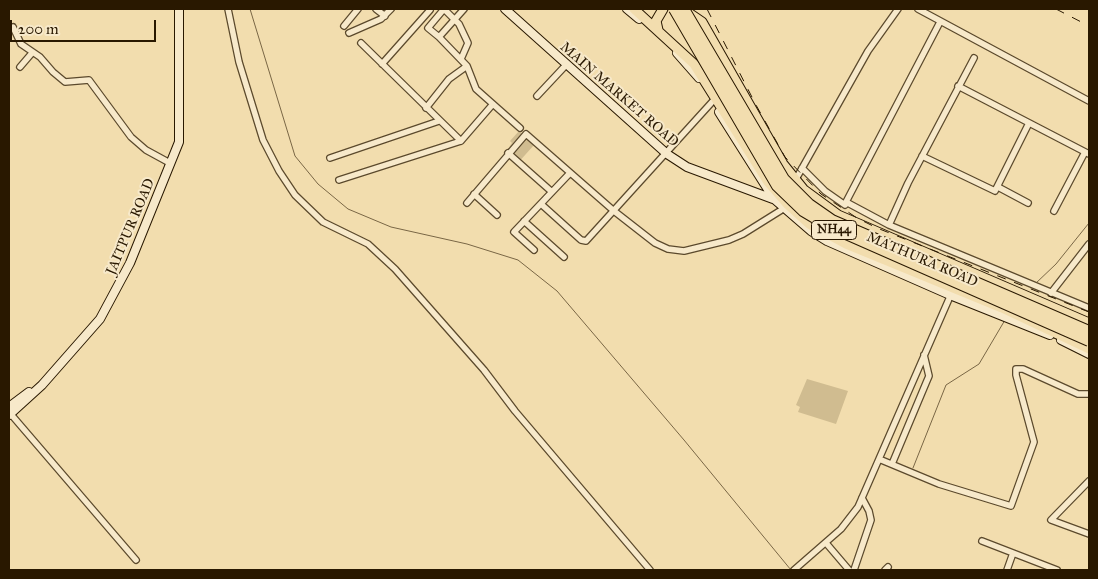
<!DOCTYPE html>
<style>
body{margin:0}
#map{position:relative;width:1098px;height:579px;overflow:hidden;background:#f2ddae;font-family:"IM FELL Great Primer",serif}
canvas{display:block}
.frame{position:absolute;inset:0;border:10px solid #291800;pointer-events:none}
.scale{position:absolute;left:10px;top:20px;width:146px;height:22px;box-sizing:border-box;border:2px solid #291800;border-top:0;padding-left:6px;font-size:15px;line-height:18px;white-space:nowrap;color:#291800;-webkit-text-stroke:4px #f7e9ca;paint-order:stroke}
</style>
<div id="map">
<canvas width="1098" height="579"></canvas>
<div class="frame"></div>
<div class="scale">200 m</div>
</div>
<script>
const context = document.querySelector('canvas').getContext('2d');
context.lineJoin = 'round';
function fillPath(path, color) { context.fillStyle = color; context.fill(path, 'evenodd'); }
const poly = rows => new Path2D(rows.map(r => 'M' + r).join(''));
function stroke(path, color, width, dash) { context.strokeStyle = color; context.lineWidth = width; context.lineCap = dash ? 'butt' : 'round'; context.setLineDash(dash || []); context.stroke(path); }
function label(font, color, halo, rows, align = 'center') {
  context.font = font + ' "IM FELL Great Primer",serif'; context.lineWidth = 4; context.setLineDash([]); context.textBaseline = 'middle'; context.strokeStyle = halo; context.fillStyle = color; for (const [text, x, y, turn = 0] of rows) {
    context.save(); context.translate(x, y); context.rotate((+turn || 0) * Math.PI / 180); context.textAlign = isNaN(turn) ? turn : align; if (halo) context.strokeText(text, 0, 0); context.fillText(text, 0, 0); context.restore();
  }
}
const green = poly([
 [519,131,534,145,517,164,505,153,512,143,510,141],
 [807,379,848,391,836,424,798,412,800,407,796,405]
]);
const stream = poly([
 [250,9,295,156,318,184,348,209,391,227,467,244,518,260,557,291,684,440,791,570],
 [1035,284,1056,264,1089,223],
 [913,468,946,385,979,364,1005,320]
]);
const street = poly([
 [228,9,239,62,263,140,279,171,295,195,323,222,368,244,395,269,484,370,515,411,650,570],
 [376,9,385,16],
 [444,9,459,24,468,43,461,59],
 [464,9,439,37,467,66,476,89,520,128],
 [918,9,1089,101],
 [940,22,846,202,889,225,1089,308],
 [344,26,358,9],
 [13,27,21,44,40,57,53,72,65,82,89,80,131,137,146,150,168,162],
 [349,33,381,19,391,9],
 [439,37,428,28,444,9],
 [361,43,461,141],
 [382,64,430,10],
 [20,67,32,53],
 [958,86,1089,154],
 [537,96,566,65],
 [426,108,449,79,467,66],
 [508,153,552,192],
 [922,156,995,191,1029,123],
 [330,158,439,121],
 [802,168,825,191,845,205,847,203],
 [796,179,868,51,898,9],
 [339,180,461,141,493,104],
 [998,187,1028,203],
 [474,194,497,215],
 [467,203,526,134,614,211,655,243,668,249,684,251,729,240,743,234,783,209],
 [541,204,581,240,586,241,713,101],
 [1054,211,1085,152],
 [524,221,564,257],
 [889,225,908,183,974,58],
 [534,250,514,232,570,173],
 [1051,293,1089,244],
 [9,412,136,560],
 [879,459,939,484,1011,506,1034,442,1016,375,1016,369,1023,369,1078,394,1089,394],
 [892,464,926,383,929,376,924,355],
 [1089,481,1051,520,1089,534],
 [982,541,1057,570],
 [826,543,849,570],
 [794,570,841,529,858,507,952,292],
 [854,570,871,520,869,511,862,498],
 [885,570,888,567],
 [1007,570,1013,553]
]);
const secondary = poly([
 [505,9,667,154,687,167,773,199],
 [627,9,639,19],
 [677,53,699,78],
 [719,112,774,199,811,231,827,241,950,295,1050,335],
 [1061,340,1089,354],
 [9,407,29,392],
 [9,415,42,385,100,319,130,263,179,142,179,9]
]);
const primary = poly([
 [634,9,694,64,768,182,788,205,809,224,846,244,1002,308,1089,349],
 [683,9,702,22,783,164,804,190,838,215,1089,323],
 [658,30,656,21,663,9]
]);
const rail = poly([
 [707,9,756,105,785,157,821,194,857,218,877,228,1089,312],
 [1056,9,1089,26]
]);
const highwayBridge = poly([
 [674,9,777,186,803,211,830,227,1089,341],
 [684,9,784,179,809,204,832,220,1089,331]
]);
const shields = [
 [834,230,45]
];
const shieldNames = [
 ["NH44",834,230]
];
const streetNames = [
 ["MAIN MARKET ROAD",619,95,41],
 ["JAITPUR ROAD",131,227,-67],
 ["MATHURA ROAD",922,260,23]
];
fillPath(green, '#d0bc90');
stroke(stream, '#796645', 1);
stroke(street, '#5b492c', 8);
stroke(secondary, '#291800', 10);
stroke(primary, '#291800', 11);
stroke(street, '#f7e9ca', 5.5);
stroke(secondary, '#f7e9ca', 8);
stroke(primary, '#f2ddae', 9);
stroke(rail, '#291800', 1, [9, 9]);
stroke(highwayBridge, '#291800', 12, []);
stroke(highwayBridge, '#f2ddae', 10);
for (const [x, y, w] of shields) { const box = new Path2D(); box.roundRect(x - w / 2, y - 9.5, w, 19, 4); context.fillStyle = '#f7e9ca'; context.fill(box); stroke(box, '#291800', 1); }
label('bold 12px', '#291800', null, shieldNames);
label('14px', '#291800', '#f7e9ca', streetNames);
</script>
